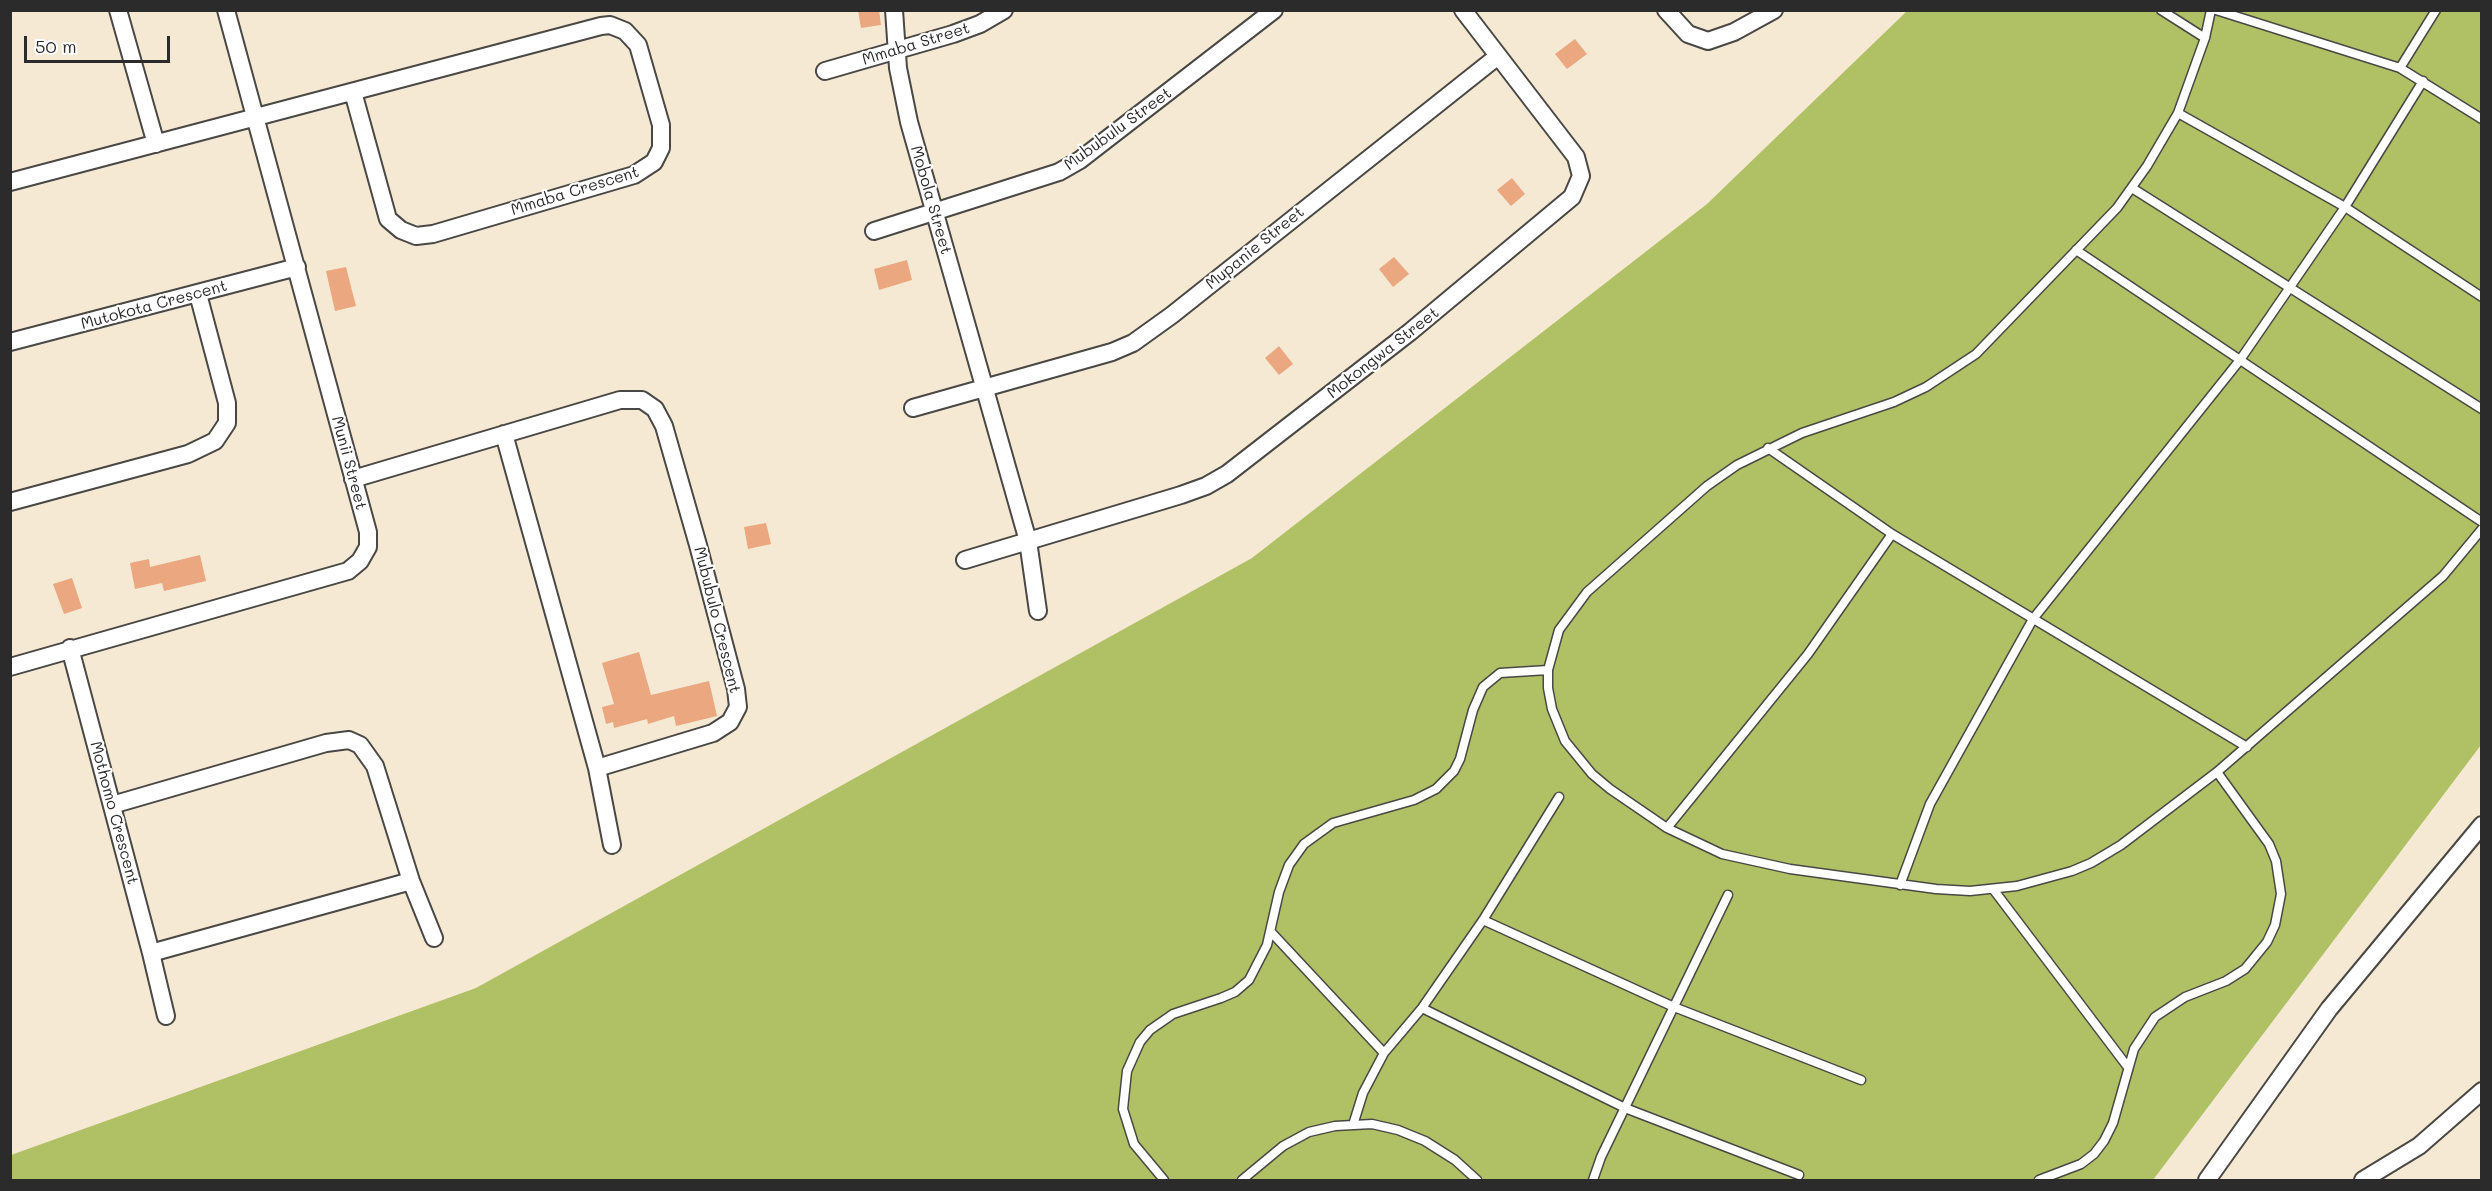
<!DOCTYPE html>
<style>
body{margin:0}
#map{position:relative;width:2492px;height:1191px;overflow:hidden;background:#f5e9d4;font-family:Mali,sans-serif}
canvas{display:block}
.frame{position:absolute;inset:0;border:12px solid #2b2b2b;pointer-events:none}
.scale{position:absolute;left:24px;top:36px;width:146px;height:27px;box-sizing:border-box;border:3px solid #2b2b2b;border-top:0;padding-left:8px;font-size:18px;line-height:21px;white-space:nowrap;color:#2b2b2b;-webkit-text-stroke:4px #fff;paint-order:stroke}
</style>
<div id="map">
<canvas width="2492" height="1191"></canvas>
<div class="frame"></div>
<div class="scale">50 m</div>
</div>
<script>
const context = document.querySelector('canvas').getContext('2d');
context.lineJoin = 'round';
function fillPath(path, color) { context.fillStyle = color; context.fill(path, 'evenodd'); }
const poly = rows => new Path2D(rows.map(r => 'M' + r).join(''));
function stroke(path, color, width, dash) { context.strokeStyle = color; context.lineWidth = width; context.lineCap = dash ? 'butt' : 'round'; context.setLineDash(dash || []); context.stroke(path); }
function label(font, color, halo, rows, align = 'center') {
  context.font = font + ' Mali,sans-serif'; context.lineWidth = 4.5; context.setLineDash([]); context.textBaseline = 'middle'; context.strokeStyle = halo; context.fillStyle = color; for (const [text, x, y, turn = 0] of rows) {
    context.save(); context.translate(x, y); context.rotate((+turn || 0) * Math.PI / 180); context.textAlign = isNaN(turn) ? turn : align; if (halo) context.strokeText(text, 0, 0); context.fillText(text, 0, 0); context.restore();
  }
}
const green = poly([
 [1907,11,2481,11,2481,745,2153,1180,11,1180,11,1155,476,988,1252,558,1707,204]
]);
const building = poly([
 [858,10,879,10,881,25,861,28],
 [1575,39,1587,54,1567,69,1555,54],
 [1512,178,1525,194,1511,206,1497,190],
 [1394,257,1409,274,1393,287,1379,269],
 [907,260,912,280,879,290,874,269],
 [346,267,356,306,335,311,326,271],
 [1279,346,1293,364,1279,375,1265,358],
 [766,523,771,544,748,549,744,527],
 [200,555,206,581,164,591,162,583,135,589,130,563,149,559,150,567],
 [72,578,82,608,64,614,53,584],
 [639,652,651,695,709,681,717,716,676,726,674,716,648,724,647,719,614,728,613,722,606,724,602,707,614,704,602,663]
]);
const lane = poly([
 [2161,10,2205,38],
 [2211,10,2205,38,2178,113,2147,166,2117,208,1976,354,1926,387,1894,402,1802,433,1737,465,1707,486,1587,592,1559,630,1548,670,1548,688,1552,709,1565,741,1592,774,1610,789,1667,828,1722,854,1790,869,1936,889,1970,891,2017,886,2072,871,2091,863,2121,845,2217,772,2443,576,2482,529],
 [2216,10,2400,68,2482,119],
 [2400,68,2436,10],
 [2178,113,2345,207,2482,297],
 [2132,188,2482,409],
 [2076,250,2482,522],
 [1768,448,1892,534,2247,747],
 [1667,828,1808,654,1892,534],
 [1900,885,1930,804,2033,619,2240,360,2345,207,2423,81],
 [1993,889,2127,1066],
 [1483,920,1674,1007,1861,1080],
 [1271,932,1384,1053],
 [1422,1008,1625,1108,1799,1175],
 [1353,1125,1363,1093,1384,1053,1422,1008,1483,920,1559,797],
 [1164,1180,1134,1144,1123,1109,1127,1071,1140,1042,1150,1030,1173,1014,1221,998,1235,992,1249,980,1267,945,1279,892,1289,865,1304,844,1333,823,1414,800,1436,789,1454,771,1460,759,1473,710,1483,687,1500,673,1548,670],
 [1242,1180,1283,1146,1309,1132,1335,1126,1372,1124,1398,1130,1425,1141,1455,1160,1477,1180],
 [1593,1180,1601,1157,1728,895],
 [2039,1180,2081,1164,2094,1154,2104,1141,2113,1123,2134,1049,2155,1017,2185,997,2226,981,2245,969,2267,942,2275,925,2281,894,2276,861,2269,844,2217,772]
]);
const street = poly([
 [118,10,156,144],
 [894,10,898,68,909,122,1028,541,1038,611],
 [1666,10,1688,34,1708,41,1734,32,1774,10],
 [825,71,953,34,980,24,1004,10],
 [10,182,601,26,610,25,625,31,638,45,661,125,661,148,654,162,634,175,433,234,416,236,401,230,388,219,353,92],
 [874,231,1059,172,1080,160,1274,10],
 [10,342,297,267],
 [913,408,1112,352,1133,343,1172,315,1498,56],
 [504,434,597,768,612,845],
 [353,479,620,400,642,400,655,409,664,426,698,545,736,689,738,707,730,722,713,733,597,768],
 [10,502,188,454,215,441,227,423,227,403,198,294],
 [965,560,1181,495,1206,486,1227,474,1410,332,1572,197,1581,176,1576,157,1463,10],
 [70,648,151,953,411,881],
 [10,667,348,571,360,561,368,547,368,532,226,10],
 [112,805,326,743,349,740,360,745,375,766,411,881,434,938],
 [151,953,166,1016],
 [2207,1180,2329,1009,2482,825],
 [2363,1180,2419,1146,2482,1091]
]);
const streetNames = [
 ["Mmaba Street",916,44,-17],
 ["Mububulu Street",1118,129,-36],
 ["Mmaba Crescent",575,191,-17],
 ["Mobola Street",931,200,74],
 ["Mupanie Street",1255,248,-39],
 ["Mutokota Crescent",154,305,-15],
 ["Mokongwa Street",1383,353,-38],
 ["Munii Street",349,463,75],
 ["Mububulo Crescent",717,620,76],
 ["Mothomo Crescent",114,813,75]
];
fillPath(green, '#b0c165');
fillPath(building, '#eba77f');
stroke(lane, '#494844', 11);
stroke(street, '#494844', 20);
stroke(lane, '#fff', 8);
stroke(street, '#fff', 16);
label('16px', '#2b2b2b', '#fff', streetNames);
</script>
